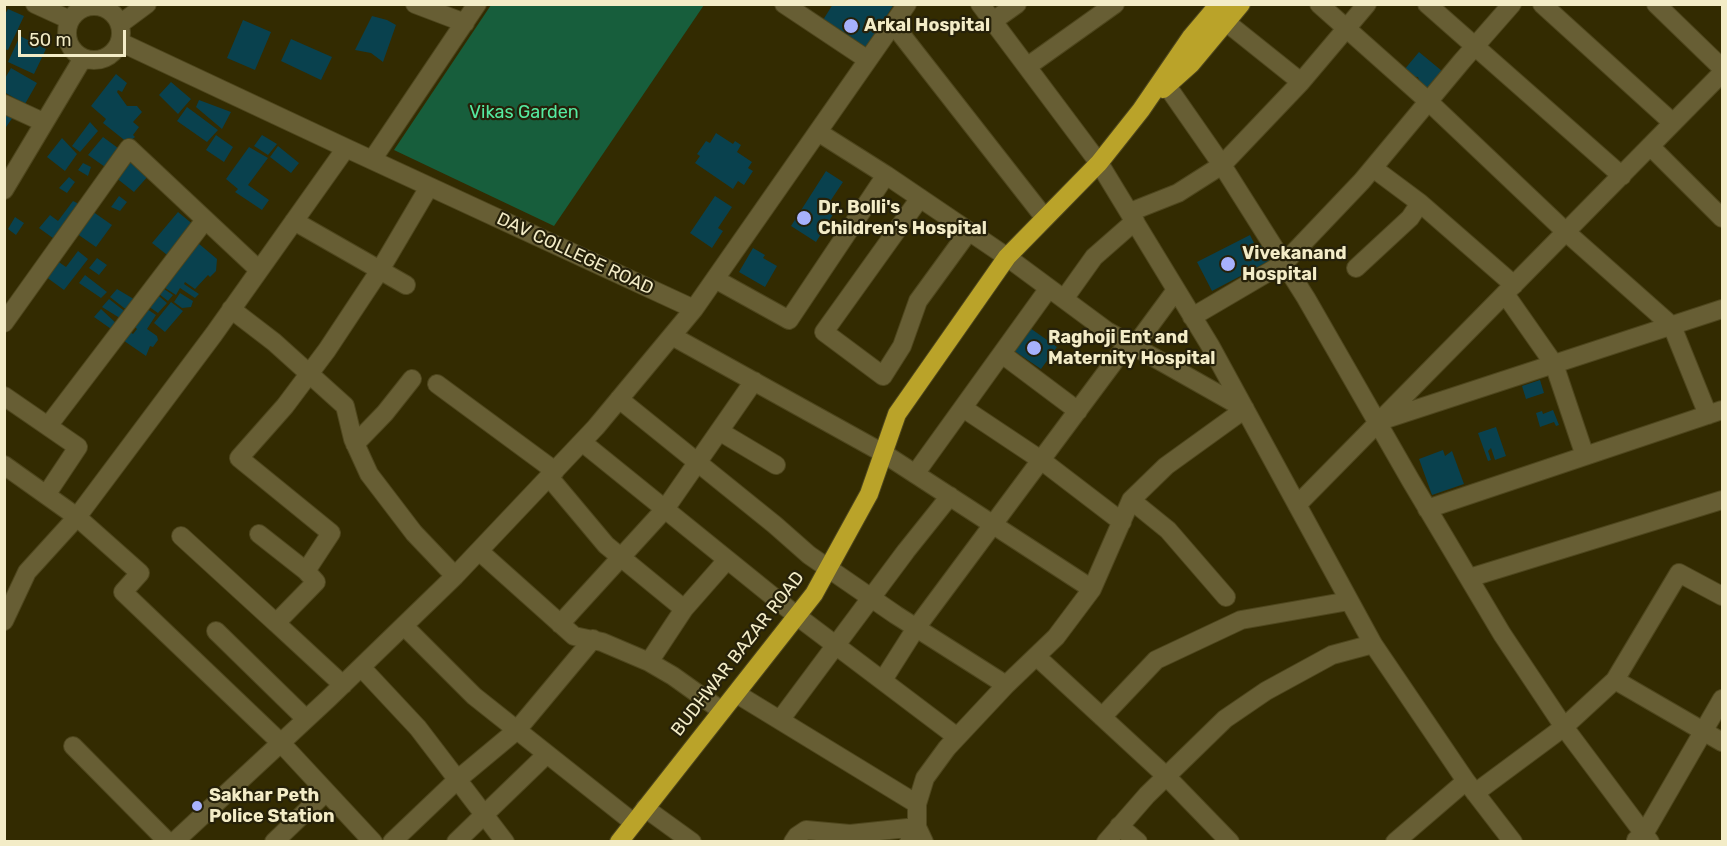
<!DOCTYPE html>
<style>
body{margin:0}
#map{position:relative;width:1727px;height:846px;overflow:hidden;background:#332b01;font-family:Rubik,sans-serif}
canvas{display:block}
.frame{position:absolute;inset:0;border:6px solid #f3ecc7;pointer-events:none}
.scale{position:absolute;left:18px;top:30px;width:108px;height:27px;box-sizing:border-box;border:3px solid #f3ecc7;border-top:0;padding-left:8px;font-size:18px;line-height:21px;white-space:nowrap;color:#f3ecc7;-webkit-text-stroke:4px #26210a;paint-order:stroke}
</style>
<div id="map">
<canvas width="1727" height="846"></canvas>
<div class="frame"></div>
<div class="scale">50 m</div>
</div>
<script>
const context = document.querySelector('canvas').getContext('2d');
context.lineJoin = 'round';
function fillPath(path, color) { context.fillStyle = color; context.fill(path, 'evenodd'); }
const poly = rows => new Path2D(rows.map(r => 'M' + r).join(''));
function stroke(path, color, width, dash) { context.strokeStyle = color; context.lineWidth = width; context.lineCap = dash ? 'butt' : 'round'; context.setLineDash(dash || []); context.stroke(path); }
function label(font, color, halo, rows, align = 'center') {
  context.font = font + ' Rubik,sans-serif'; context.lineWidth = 4.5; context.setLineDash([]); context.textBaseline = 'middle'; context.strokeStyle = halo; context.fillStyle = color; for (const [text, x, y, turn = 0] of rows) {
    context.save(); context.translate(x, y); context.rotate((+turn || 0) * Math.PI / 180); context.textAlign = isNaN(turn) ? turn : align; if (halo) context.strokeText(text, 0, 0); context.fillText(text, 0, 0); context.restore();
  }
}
const green = poly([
 [491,5,704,5,554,226,394,150]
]);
const building = poly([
 [833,4,894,4,867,48,823,20],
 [8,9,24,16,8,50,4,49,4,16],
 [372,16,387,20,396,25,383,62,371,53,355,50],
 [243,20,271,32,255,70,227,58],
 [20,36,46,49,34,74,8,62],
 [291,39,332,57,321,80,281,61],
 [1419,52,1442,71,1428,88,1421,86,1418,77,1407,76,1404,70],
 [11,68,37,83,25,104,4,92,4,80],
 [116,74,127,83,122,92,118,90,117,92,127,106,137,106,142,112,133,122,139,127,133,135,135,137,128,143,103,123,106,119,91,106],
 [171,82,191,99,178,114,159,95],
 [199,100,231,112,222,129,196,107],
 [187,107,218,130,207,142,177,121],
 [4,112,13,117,4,130],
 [90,122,98,131,80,152,72,146],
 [716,133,733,144,735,141,741,145,737,152,752,162,748,168,753,171,744,185,738,181,733,189,695,163,700,156,697,154,706,141,710,143],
 [216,135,233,147,224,162,206,150],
 [262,135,277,144,268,155,254,146],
 [103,137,122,151,108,169,88,155],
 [62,138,77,154,65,171,47,157],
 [278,146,299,163,291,173,270,157],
 [249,147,268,158,248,185,269,200,262,210,235,192,238,189,226,179],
 [128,158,149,175,134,192,115,177],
 [83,163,91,167,88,176,78,170],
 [826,171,843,182,829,203,837,208,816,242,791,226],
 [69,177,75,182,67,193,59,188],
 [119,196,127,202,120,211,111,207],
 [715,196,732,207,718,228,723,231,712,248,690,233],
 [73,201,81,205,57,241,39,228,50,215,58,221],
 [89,209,112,225,96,247,73,231],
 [178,212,195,226,171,258,152,243],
 [15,217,24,223,16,235,8,229],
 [1250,235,1254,243,1251,244,1254,249,1261,245,1269,261,1212,291,1197,262],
 [198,243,217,259,216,271,210,277,208,275,195,289,185,282,184,284,199,294,195,298,180,288,176,295,159,284],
 [753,248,765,255,763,258,777,266,765,287,739,272],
 [78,251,88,259,64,290,42,274,53,258,66,267],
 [97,258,107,265,99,275,89,268],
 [85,275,107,292,101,298,79,283],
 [158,285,173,295,168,301,154,290],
 [117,289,137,301,128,311,110,297],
 [153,291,167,303,158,313,145,304],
 [180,293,193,301,191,307,182,308,174,302],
 [109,299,127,313,123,320,102,307],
 [171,302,183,311,165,332,154,323],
 [141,305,156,315,147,329,157,336,158,340,153,347,150,346,146,356,117,336,124,328,133,334,137,329,132,324],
 [101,309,118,325,114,331,94,317],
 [1030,328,1057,347,1041,369,1013,350],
 [1540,380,1544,393,1526,399,1522,386],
 [1553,410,1559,425,1556,426,1554,422,1540,427,1536,413,1542,411,1543,414],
 [1496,427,1506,456,1495,460,1491,448,1488,451,1491,460,1488,461,1478,433],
 [1443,450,1445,456,1452,451,1464,484,1432,495,1419,459]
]);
const minor = poly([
 [35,4,70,20],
 [415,4,465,23],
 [784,4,868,60],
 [980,4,1099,163,1211,347,1373,644,1466,781,1513,842],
 [1319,4,1428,101,1566,232,1672,326,1708,415],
 [1427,4,1622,176],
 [1542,4,1673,123],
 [1656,4,1722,68],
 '67 33a27 27 0 1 1 54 0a27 27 0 1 1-54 0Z',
 [993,21,1017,4],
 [1226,22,1301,82],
 [120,24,147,4],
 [893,24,1044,217],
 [120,42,346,148,694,309,907,4],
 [1028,66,1115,4],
 [1167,86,1222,165,1306,298,1411,481,1502,634,1564,727,1650,842],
 [4,104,43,122],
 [818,132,886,175,1007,257,1107,331,1245,409,1166,466,1131,500,1092,589,1056,637,1006,685,947,748,925,778,917,804,917,827,924,842],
 [1650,146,1722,218],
 [372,160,477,4],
 [1373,168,1420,203,1514,285],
 [4,190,83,58],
 [920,198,824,332,883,376,902,346,918,301,969,231],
 [1130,212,1178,193,1222,165,1301,82,1367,4],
 [294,221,406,285],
 [1356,268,1410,218,1420,203],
 [715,279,789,320,886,175],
 [1505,294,1554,364,1585,456],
 [1064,299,1094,257,1135,221],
 [231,309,274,342,345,406,353,439,369,474,414,533,455,576],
 [1192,317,1284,263,1362,181,1462,61,1512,4],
 [4,323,129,148,259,270],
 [672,336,883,453,1092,589],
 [1134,347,1176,290],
 [1002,354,1078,411],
 [437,384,555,471],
 [4,396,78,447,46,495],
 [619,399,775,525,809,555,896,615,1006,685],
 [963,408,1041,460,1122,522],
 [1386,419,1722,309],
 [48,426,205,220],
 [719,431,776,465],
 [582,442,797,616,957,737],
 [355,444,385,413,412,379],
 [4,465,77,517,140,573,123,592,281,743,373,842],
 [915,474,1049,288],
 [549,477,606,545,684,609],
 [1131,500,1168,530,1226,597],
 [1297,505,1722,73],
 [1427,509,1722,410],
 [259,534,306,571,331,533,239,458,285,406,327,350,380,270,429,187],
 [181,536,276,623,316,582,306,571],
 [479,551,574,636,602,642,649,662,673,676,722,711],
 [1469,578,1722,500],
 [4,621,27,572,77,517,214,334,346,148],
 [276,623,343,685],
 [560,624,665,509,754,381],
 [404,626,474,696,634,823],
 [216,631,306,719],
 [1036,656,1166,776,1230,842],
 [649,662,684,609,727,560],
 [361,667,418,728,505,842],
 [883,680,916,628,1128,343],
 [1615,680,1722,742],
 [737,694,917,804],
 [1102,717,1156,660,1241,620,1349,601],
 [780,720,906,551,950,496],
 [73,746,168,842],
 [1475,793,1564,727,1615,680,1679,573,1722,596],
 [645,808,692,842],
 [1119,826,1138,842],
 [1636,840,1644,834,1722,699],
 [174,842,328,699,455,576,596,427,694,309],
 [274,842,326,792],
 [392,842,457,780,517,730,593,639],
 [456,842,547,754],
 [793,842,797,836,806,830,850,834,917,827,909,842],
 [1106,842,1147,795,1225,719,1266,691,1332,655,1373,644],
 [1395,842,1466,781]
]);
const highway = poly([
 [1163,89,1191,64,1241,4],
 [619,842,814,594,869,494,897,414,1007,257,1099,163,1141,110,1191,37,1219,4]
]);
const markers = [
 [851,26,8,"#a7b1fc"],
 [804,218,8,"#a7b1fc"],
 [1228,264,8,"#a7b1fc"],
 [1034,348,8,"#a7b1fc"],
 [197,806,6,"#a7b1fc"]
];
const poiNames = [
 ["Arkal Hospital",864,26],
 ["Dr. Bolli's",818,208],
 ["Children's Hospital",818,229],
 ["Vivekanand",1242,254],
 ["Hospital",1242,275],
 ["Raghoji Ent and",1048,338],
 ["Maternity Hospital",1048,359],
 ["Sakhar Peth",209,796],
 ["Police Station",209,817]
];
const parkNames = [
 ["Vikas Garden",524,113]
];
const streetNames = [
 ["DAV COLLEGE ROAD",575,254,25],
 ["BUDHWAR BAZAR ROAD",738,654,-52]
];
fillPath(green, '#175e3c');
fillPath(building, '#09414e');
stroke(minor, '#4e461d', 20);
stroke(highway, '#4e461d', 20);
stroke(minor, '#675e34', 18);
stroke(highway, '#baa329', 18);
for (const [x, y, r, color] of markers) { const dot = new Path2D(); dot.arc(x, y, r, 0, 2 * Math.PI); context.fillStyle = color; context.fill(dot); stroke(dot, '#26210a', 2); }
label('bold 18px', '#f3ecc7', '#26210a', poiNames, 'left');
label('18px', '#55eaa0', '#26210a', parkNames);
label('18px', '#f3ecc7', '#26210a', streetNames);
</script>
